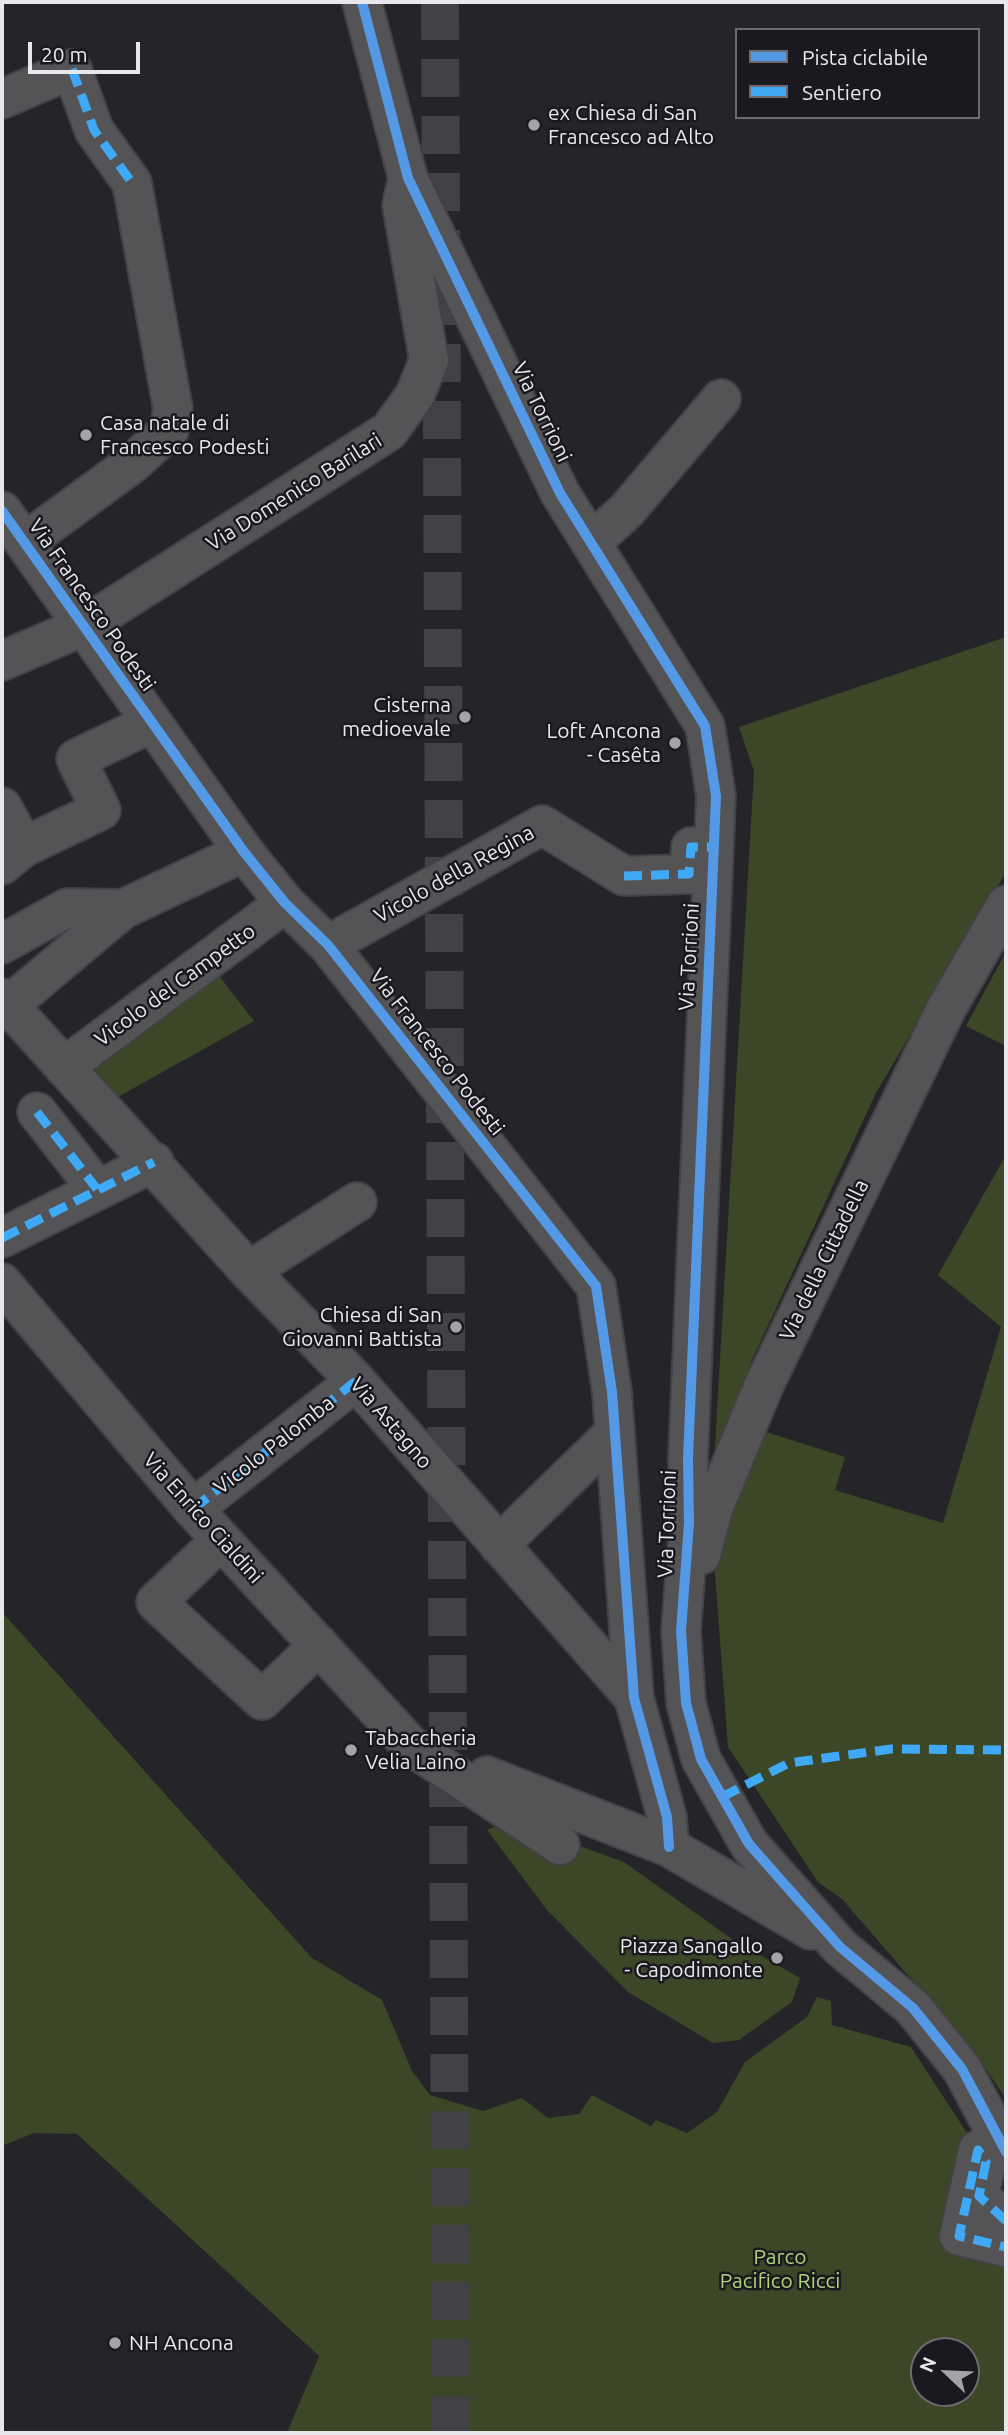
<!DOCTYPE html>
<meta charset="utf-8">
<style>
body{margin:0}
#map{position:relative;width:1008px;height:2435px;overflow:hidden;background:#252429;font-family:Ubuntu,sans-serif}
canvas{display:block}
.frame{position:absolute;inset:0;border:4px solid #e8e7eb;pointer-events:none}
.legend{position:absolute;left:735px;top:28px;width:245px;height:91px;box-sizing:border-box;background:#1b1920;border:2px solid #6d6b71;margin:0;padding:9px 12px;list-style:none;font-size:21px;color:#e8e7eb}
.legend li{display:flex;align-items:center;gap:14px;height:35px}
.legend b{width:35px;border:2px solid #6d6b71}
.north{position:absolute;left:910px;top:2337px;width:70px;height:70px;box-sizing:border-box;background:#1b1920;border:2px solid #6d6b71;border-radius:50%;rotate:293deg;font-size:19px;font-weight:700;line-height:28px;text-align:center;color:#e8e7eb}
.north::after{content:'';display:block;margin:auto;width:24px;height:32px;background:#a4a3a7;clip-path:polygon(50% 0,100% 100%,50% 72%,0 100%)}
.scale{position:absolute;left:28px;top:42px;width:112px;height:32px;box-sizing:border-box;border:4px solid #e8e7eb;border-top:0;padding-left:9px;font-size:21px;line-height:24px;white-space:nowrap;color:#e8e7eb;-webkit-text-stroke:5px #1b1920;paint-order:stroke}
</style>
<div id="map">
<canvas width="1008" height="2435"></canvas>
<div class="frame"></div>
<ul class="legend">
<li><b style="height:9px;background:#5399e6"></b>Pista ciclabile</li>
<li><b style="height:9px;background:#3fa9f5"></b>Sentiero</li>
</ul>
<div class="north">N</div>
<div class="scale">20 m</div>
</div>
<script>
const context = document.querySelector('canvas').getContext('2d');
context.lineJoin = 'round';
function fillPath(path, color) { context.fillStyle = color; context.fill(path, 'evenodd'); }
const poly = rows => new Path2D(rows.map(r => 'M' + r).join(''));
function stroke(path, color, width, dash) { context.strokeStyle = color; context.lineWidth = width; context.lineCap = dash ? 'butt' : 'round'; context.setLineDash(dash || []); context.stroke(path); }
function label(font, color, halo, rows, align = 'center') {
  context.font = font + ' Ubuntu,sans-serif'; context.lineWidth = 5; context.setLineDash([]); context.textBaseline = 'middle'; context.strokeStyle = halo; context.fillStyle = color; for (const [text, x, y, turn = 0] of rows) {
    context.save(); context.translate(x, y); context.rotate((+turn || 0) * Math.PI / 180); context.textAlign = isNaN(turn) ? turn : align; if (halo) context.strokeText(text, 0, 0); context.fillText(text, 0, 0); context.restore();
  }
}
const green = poly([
 [1006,637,1006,872,876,1093,752,1360,714,1463,754,771,739,727],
 [1006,952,1006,1046,966,1026],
 [220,977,254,1021,116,1098,89,1067],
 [1006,1155,1006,2099,975,2053,842,1899,818,1882,728,1747,713,1547,766,1432,845,1457,835,1490,943,1523,1001,1327,938,1275],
 [2,1612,312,1958,382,2000,412,2071,430,2095,483,2111,522,2098,548,2118,579,2114,592,2095,651,2126,656,2120,687,2133,717,2112,745,2062,807,2017,817,1997,831,2001,832,2025,911,2047,978,2150,1006,2247,1006,2433,287,2433,319,2356,77,2134,34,2133,2,2146],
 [924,2351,966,2351,966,2393,924,2393],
 [508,1820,624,1862,732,1939,800,1978,792,2002,739,2040,713,2043,628,1992,547,1910,487,1830]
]);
const majorTunnel = poly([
 [440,2,451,2433]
]);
const minor = poly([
 [362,2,408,178,560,493,705,726,716,796,688,1458,689,1523,681,1631,686,1703,701,1759,749,1844,840,1947,913,2008,962,2069,1006,2152],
 [2,99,72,69,94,130,132,183,173,409,169,430,133,463,25,542],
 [2,511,244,852,285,903,328,945,596,1286,612,1392,634,1698,667,1817,669,1847],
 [591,543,627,510,721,399],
 [2,661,84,626,389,431,415,395,429,360,402,205,406,187],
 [2,807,24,847],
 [2,865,24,847,101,810,76,759,151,723],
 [2,944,67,908,123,909],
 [328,945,542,825,624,876,689,874,691,847,713,847],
 [2,998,249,1271,356,1381,634,1698],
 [9,1005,123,909,244,852],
 [64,1067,285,903],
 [37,1112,97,1189],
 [2,1238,154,1162],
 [249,1271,357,1202],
 [2,1283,193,1509,411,1746,560,1845],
 [193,1509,356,1381],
 [221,1540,156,1602,262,1700,319,1645],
 [499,1545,614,1433],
 [701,1555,713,1509,764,1385,946,1009,1006,905],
 [487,1776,669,1847,811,1930],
 [1006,2221,979,2196,986,2162,978,2150,959,2236,1006,2247]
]);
const quiet = poly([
 [72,69,94,130,132,183],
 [624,876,689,874,691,847,714,847],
 [37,1112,97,1189],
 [2,1238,154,1162],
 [193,1509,356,1381],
 [722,1797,789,1763,891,1749,1006,1750],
 [1006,2221,979,2196,986,2162,978,2150,959,2236,1006,2247]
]);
const cycleway = poly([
 [362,2,408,178,560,493,705,726,716,796,688,1458,689,1523,681,1631,686,1703,701,1759,749,1844,840,1947,913,2008,962,2069,1006,2152],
 [2,511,244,852,285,903,328,945,596,1286,612,1392,634,1698,667,1817,669,1847]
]);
const markers = [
 [534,125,7,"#a4a3a7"],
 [86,435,7,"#a4a3a7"],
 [465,717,7,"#a4a3a7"],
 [675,743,7,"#a4a3a7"],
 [456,1327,7,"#a4a3a7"],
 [351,1750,7,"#a4a3a7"],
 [777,1958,7,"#a4a3a7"],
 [115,2343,7,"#a4a3a7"]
];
const poiNames = [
 ["ex Chiesa di San",548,113],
 ["Francesco ad Alto",548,137],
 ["Casa natale di",100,423],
 ["Francesco Podesti",100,447],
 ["Cisterna",451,705,"right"],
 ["medioevale",451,729,"right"],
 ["Loft Ancona",661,731,"right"],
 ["- Casêta",661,755,"right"],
 ["Chiesa di San",442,1315,"right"],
 ["Giovanni Battista",442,1339,"right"],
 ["Tabaccheria",365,1738],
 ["Velia Laino",365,1762],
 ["Piazza Sangallo",763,1946,"right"],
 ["- Capodimonte",763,1970,"right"],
 ["NH Ancona",129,2343]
];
const streetNames = [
 ["Via Torrioni",542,412,64],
 ["Via Domenico Barilari",294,492,-32],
 ["Via Francesco Podesti",92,605,55],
 ["Vicolo della Regina",454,874,-29],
 ["Via Torrioni",689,957,-87],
 ["Vicolo del Campetto",175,985,-36],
 ["Via Francesco Podesti",437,1052,52],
 ["Via della Cittadella",824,1260,-64],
 ["Via Astagno",391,1423,49],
 ["Vicolo Palomba",274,1445,-38],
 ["Via Enrico Cialdini",203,1518,48],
 ["Via Torrioni",667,1524,-88]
];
const parkNames = [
 ["Parco",780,2257],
 ["Pacifico Ricci",780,2281]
];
fillPath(green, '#3b4727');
stroke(majorTunnel, '#424146', 38, [38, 19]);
stroke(minor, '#424145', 42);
stroke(minor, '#545456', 38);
stroke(quiet, '#3fa9f5', 9, [18, 9]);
stroke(cycleway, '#5399e6', 10);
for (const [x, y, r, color] of markers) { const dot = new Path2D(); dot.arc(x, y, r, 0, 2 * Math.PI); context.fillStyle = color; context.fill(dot); stroke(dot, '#1b1920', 2.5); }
label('21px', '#e8e7eb', '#1b1920', poiNames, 'left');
label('21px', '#e8e7eb', '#1b1920', streetNames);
label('21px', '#afd379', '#1b1920', parkNames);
</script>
